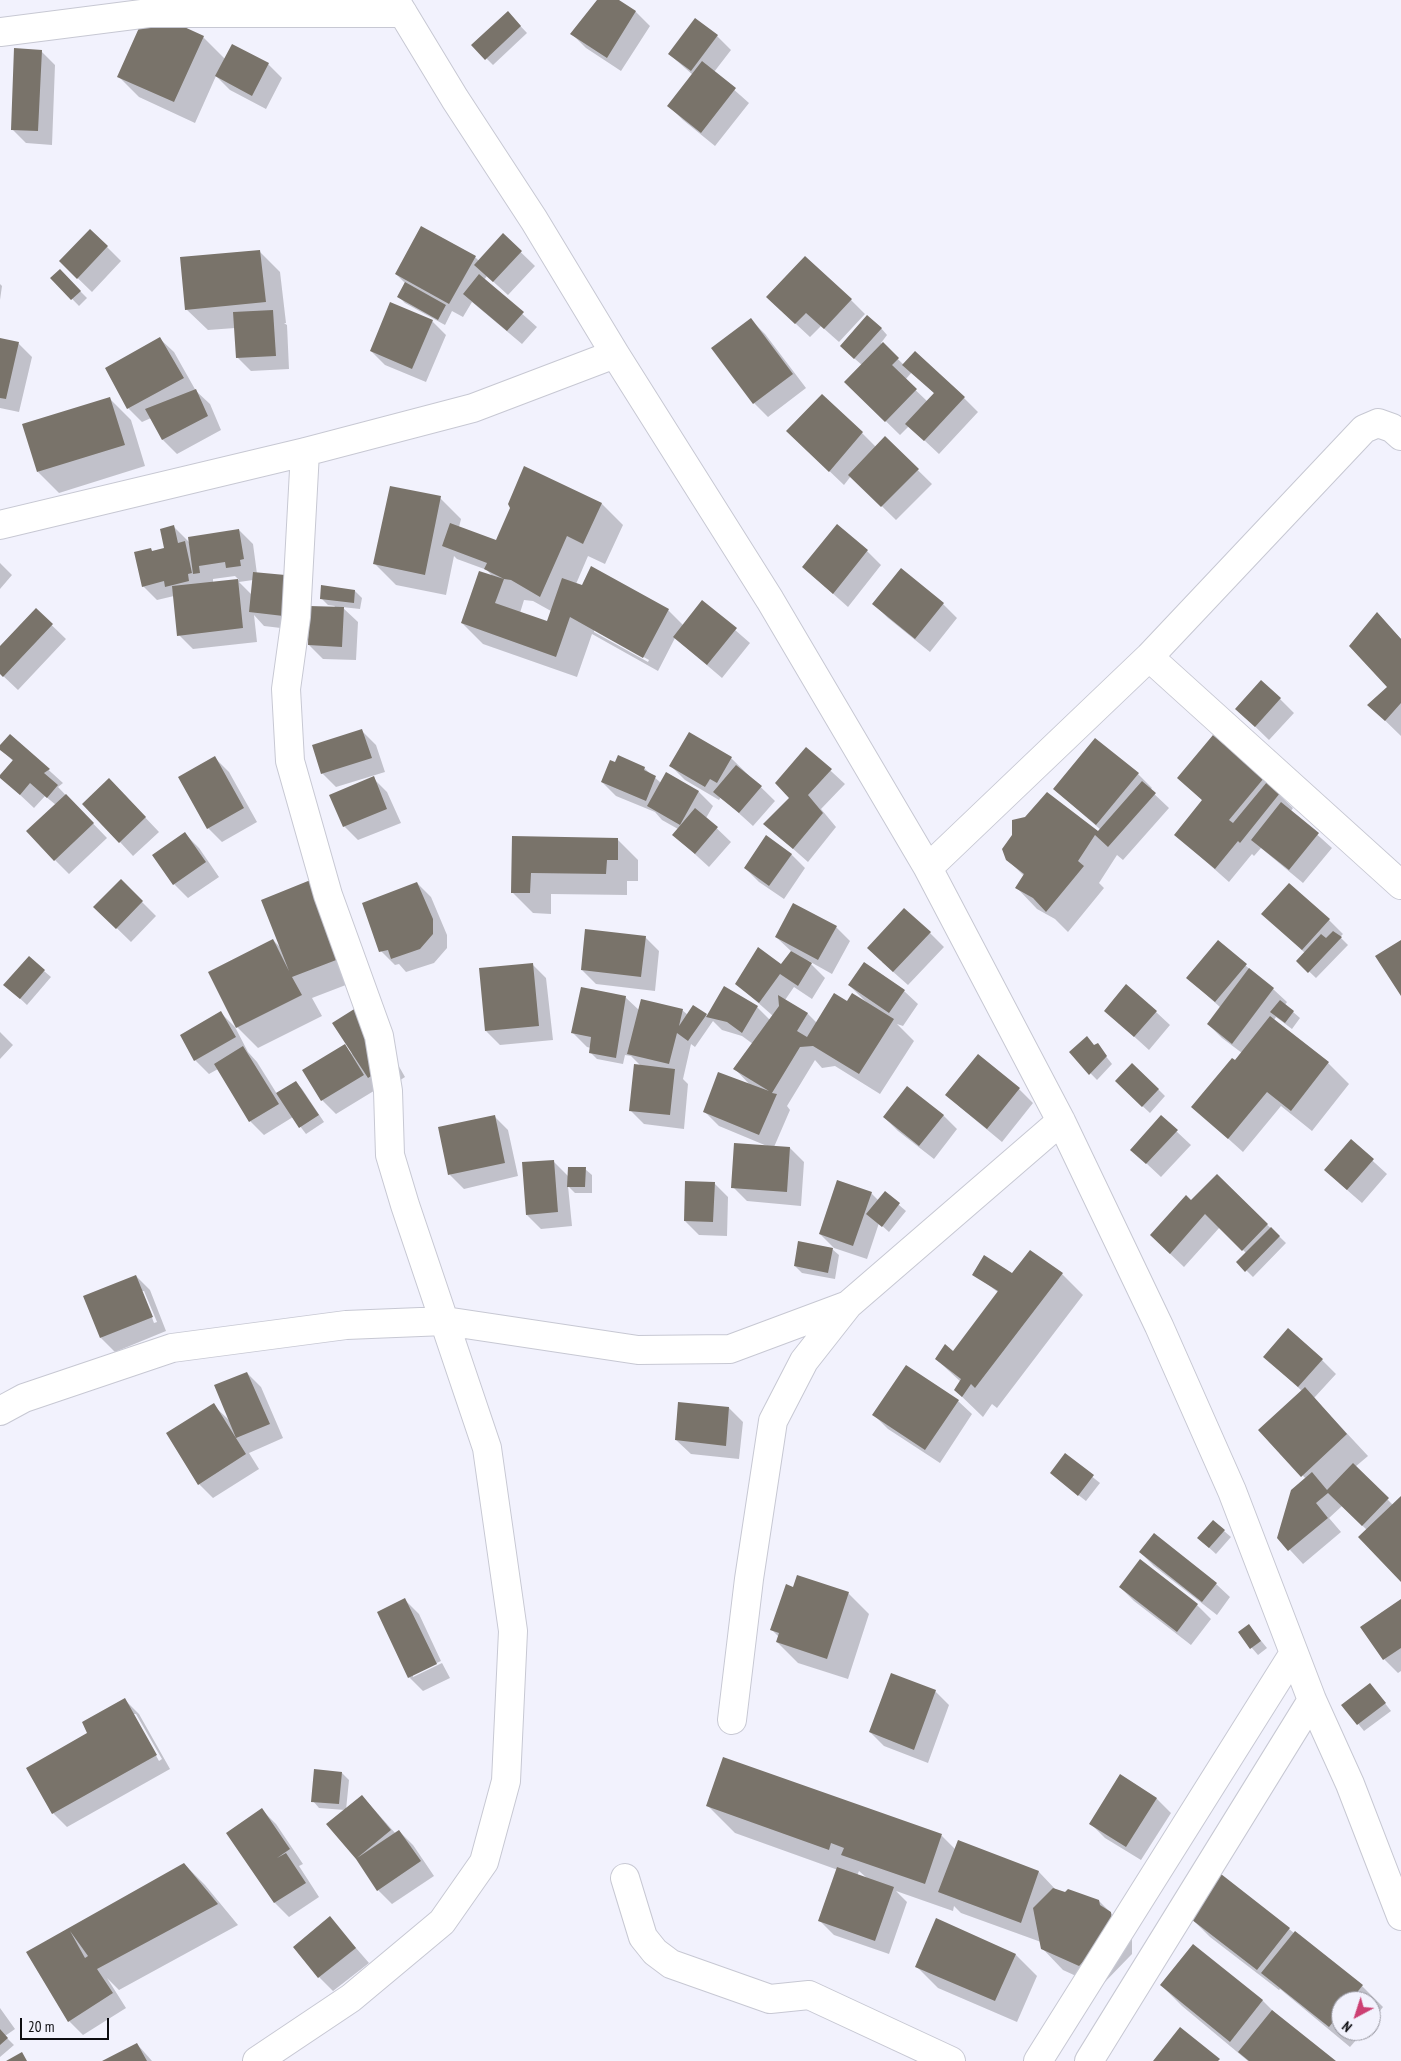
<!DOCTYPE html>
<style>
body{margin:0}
#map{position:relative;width:1401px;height:2061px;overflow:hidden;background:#f2f2fd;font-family:"PT Sans Narrow",sans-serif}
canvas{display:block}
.north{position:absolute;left:1331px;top:1991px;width:50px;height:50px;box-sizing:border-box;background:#f2f2fd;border:1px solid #96969f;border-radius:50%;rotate:220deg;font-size:14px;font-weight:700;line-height:20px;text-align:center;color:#0d0d11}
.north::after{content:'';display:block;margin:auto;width:18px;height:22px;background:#cc4073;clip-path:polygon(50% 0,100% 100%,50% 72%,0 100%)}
.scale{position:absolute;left:20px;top:2018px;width:89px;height:22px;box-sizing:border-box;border:2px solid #0d0d11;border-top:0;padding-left:6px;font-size:15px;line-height:18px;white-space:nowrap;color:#0d0d11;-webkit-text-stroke:4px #f2f2fd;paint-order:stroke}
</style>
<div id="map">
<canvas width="1401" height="2061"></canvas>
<div class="north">N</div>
<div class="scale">20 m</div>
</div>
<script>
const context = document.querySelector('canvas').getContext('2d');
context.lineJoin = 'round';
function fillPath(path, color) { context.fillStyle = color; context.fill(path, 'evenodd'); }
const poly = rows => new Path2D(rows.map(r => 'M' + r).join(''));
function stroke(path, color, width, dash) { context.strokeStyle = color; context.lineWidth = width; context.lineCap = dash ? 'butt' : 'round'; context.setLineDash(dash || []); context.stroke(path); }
const shadow = poly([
 [599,0,617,0,636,12,650,26,621,71,586,48,572,34],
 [508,13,527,33,493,65,473,45],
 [717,36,731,50,714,72,749,103,715,146,683,120,669,106,693,75,669,54],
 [203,37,225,59,268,64,282,78,266,109,230,90,216,76,195,123,139,97,118,76],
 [41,51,55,65,52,145,26,143,12,129],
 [90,230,121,261,92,292,60,261],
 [503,235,535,266,508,295,487,276,484,280,537,327,522,344,472,302,463,317,452,311,445,325,405,303,398,296,405,283,396,274,475,257,479,261],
 [259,251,280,272,286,323,284,323,287,325,289,369,251,371,237,357,235,328,208,330,186,309],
 [60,271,87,298,79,306,52,278],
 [0,284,2,286,0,300],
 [851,300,865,314,839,342,821,326,810,337,782,311],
 [751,320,765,334,806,388,768,417,754,403],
 [432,321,446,335,426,382,385,365,371,351],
 [881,328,887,335,881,343,904,365,964,398,978,412,939,454,909,426,900,435,860,396,862,365,848,353],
 [912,372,935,394,928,402,905,380],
 [0,339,18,343,32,357,19,412,0,408],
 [160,339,174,352,196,391,210,404,221,430,177,454,163,440,151,418,142,422,128,408,106,369],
 [110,399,131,420,145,466,59,493,38,472],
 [862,433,876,447,885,438,932,484,896,520,851,476,844,485,802,445],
 [525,468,602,504,623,525,605,564,588,556,576,584,668,610,684,626,703,602,750,643,722,678,675,638,658,671,592,634,577,677,483,644,462,623,493,577,487,570,457,559,454,556,446,595,396,585,375,564,440,498,461,519,459,527,497,542,512,507],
 [524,600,533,601,551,611,547,623,520,613],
 [594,629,649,660,648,662,594,632],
 [174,527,190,543,239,530,253,544,257,574,306,631,264,626,254,615,257,642,193,649,179,635,174,596,157,600,143,586,150,549,153,552,166,549],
 [235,576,239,580,213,583,213,579],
 [253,580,252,595,239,582],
 [867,551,881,565,848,607,803,567],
 [0,563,12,575,0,589],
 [355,591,362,598,360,609,342,607,358,622,356,660,323,659,309,645,335,606,328,605,321,598],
 [874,604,943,604,957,618,930,652,888,618],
 [36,610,66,639,18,690,0,673,0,648],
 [1377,614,1401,639,1401,736,1369,705,1389,687],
 [1280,699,1294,713,1269,740,1237,709],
 [362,731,376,745,385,772,336,787,322,773],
 [10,735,63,783,58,787,107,838,69,874,55,860,56,805,45,796,34,808,0,776,13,761,0,748],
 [807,749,845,784,821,809,836,827,808,862,765,824,791,798],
 [215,758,229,772,257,822,222,842,208,828],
 [731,758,775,801,753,826,721,797,719,800,685,780,671,766],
 [615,764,644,768,661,783,667,773,699,792,713,806,706,818,731,842,709,867,674,835,678,829,662,820,655,812,616,796,602,782],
 [1138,774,1152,788,1150,790,1169,808,1123,860,1117,855,1099,883,1104,888,1068,932,1055,919,1037,909,1017,888,1024,876,1007,859,1098,834,1101,830,1054,789],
 [373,778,387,792,401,823,358,840,344,826],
 [1179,778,1263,779,1293,808,1291,811,1332,848,1303,883,1261,848,1254,856,1252,854,1229,882,1176,835,1203,801],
 [123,794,159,832,133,856,120,842],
 [185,834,199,848,219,877,188,898,174,884],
 [513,837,617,839,638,860,638,881,627,881,627,895,551,894,551,914,533,913,512,892],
 [791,854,805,868,784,899,759,882,745,868],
 [121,881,156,916,131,942,95,907],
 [417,883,431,897,447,935,447,948,434,963,406,972,399,964,395,965,381,951],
 [262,901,364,978,312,998,322,1016,258,1048,237,1027,273,940,282,949],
 [1263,914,1329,920,1343,934,1340,937,1348,945,1316,978,1298,961,1305,953],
 [836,927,850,941,832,974,807,960,825,978,812,999,794,987,785,1000,808,1014,817,1023,848,1003,867,1003,849,985,904,991,918,1004,903,1026,897,1024,914,1041,880,1094,835,1066,822,1068,815,1060,787,1106,790,1110,774,1147,790,1148,804,1162,801,1206,747,1201,733,1187,767,1146,719,1126,705,1112,751,1086,735,1069,753,1044,742,1036,722,1030,713,1021,695,1047,691,1044,683,1079,688,1084,684,1129,644,1124,630,1110,641,1066,631,1056,625,1055,623,1064,597,1059,590,1052,591,1048,587,1047,573,1033,625,997,640,1011,682,1010,688,1015,706,1015,708,1017,724,988,757,1007,770,1020,773,1016,737,984,782,966,792,952,776,937],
 [930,933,944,947,908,985,882,962],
 [645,937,659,951,655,991,596,984,582,970],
 [1218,942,1273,989,1287,1002,1285,1005,1300,1018,1292,1029,1276,1017,1274,1020,1328,1063,1349,1084,1312,1131,1281,1106,1243,1152,1193,1107,1242,1053,1222,1038,1208,1024,1221,1008,1188,978],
 [532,964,546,978,553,1040,500,1045,486,1031,480,969],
 [44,971,51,977,27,1005,12,991],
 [1106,1011,1156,1012,1170,1025,1149,1050],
 [221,1013,235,1027,248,1052,257,1062,277,1094,296,1082,302,1089,324,1122,306,1134,293,1117,264,1135,250,1121,218,1069,209,1074,195,1060],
 [373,1021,405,1077,383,1091,373,1081,377,1089,336,1114,322,1100,304,1070,345,1046,352,1054],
 [0,1032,13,1045,0,1059],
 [1097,1045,1112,1064,1097,1080,1070,1052],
 [1123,1088,1158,1089,1165,1096,1150,1113],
 [1019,1089,1033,1103,1002,1142,961,1108,947,1094],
 [943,1115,957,1129,934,1159,898,1131,884,1117],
 [494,1116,508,1130,518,1176,464,1189,450,1175],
 [1161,1117,1191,1145,1161,1177,1132,1150],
 [1351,1141,1387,1174,1362,1203,1339,1183],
 [553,1161,569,1177,585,1169,592,1175,592,1193,575,1193,568,1186,572,1226,541,1229,527,1215],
 [1217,1176,1286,1243,1253,1277,1238,1262,1246,1253,1220,1227,1184,1267,1165,1249,1191,1202],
 [714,1183,728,1197,727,1236,699,1235,685,1221],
 [871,1193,879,1201,885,1193,906,1211,889,1232,879,1223,867,1259,834,1248,820,1234],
 [832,1249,839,1255,835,1279,802,1273,795,1266],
 [974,1274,1062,1274,1083,1295,997,1408,992,1404,983,1417,955,1390,961,1382,936,1359,953,1353,999,1293],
 [136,1276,150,1290,166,1331,115,1352,101,1338],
 [142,1291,144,1291,157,1322,154,1323],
 [1265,1357,1322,1360,1336,1374,1314,1398,1368,1456,1355,1467,1393,1505,1401,1497,1401,1580,1367,1530,1342,1506,1329,1518,1341,1532,1303,1564,1279,1538,1306,1479,1260,1430,1302,1391],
 [247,1373,261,1387,283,1438,249,1453,259,1469,213,1498,199,1484,213,1405,230,1421],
 [958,1401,972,1414,940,1463,888,1429,874,1415],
 [729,1408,743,1422,739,1459,691,1454,676,1440],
 [1065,1455,1100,1483,1086,1501,1058,1479],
 [1224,1531,1231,1537,1216,1554,1205,1544],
 [1140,1552,1216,1584,1230,1597,1217,1615,1154,1566],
 [1140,1561,1197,1605,1211,1619,1191,1645,1134,1601,1120,1587],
 [794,1588,848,1593,869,1614,848,1679,798,1663,777,1642,779,1637,772,1630],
 [405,1600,419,1614,441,1661,413,1674,413,1677,442,1663,450,1678,423,1691,409,1677],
 [1401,1601,1401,1671,1398,1673,1384,1659],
 [1249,1626,1267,1648,1258,1655,1239,1633],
 [1370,1684,1391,1711,1364,1731,1343,1705],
 [935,1691,949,1705,928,1763,884,1746,870,1732],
 [125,1700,139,1714,170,1769,67,1827,53,1813,89,1733],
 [133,1714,136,1714,162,1759,159,1761],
 [724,1759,942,1836,956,1850,959,1842,1039,1872,1057,1891,1099,1901,1132,1934,1132,1954,1100,1987,1063,1970,1042,1948,1041,1942,961,1913,954,1906,953,1911,896,1891,907,1902,889,1954,834,1935,820,1921,838,1870,735,1833,708,1806],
 [859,1871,868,1879,857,1876],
 [342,1773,349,1780,346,1810,362,1796,396,1834,399,1831,413,1845,434,1876,392,1904,378,1890,357,1859,345,1810,319,1808,313,1801],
 [1121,1776,1157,1799,1171,1813,1141,1860,1105,1838,1091,1824],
 [262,1810,276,1824,303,1864,299,1866,319,1897,289,1917,275,1903,228,1833],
 [184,1864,205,1885,238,1925,119,1990,107,1978,126,2008,83,2035,69,2021,28,1953],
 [1189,1916,1289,1929,1362,1986,1383,2007,1371,2022,1371,2001,1341,2001,1341,2031,1364,2031,1350,2047,1280,1989,1279,1990,1210,1937],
 [330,1918,369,1963,333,1991,319,1977],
 [1016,1955,1037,1976,1017,2022,938,1988,917,1967],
 [1161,1985,1262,2000,1280,2018,1334,2061,1248,2061,1182,2006],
 [0,2008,15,2029,5,2036,14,2045,0,2057],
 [137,2044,152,2061,105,2061]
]);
const building = poly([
 [597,0,619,0,636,11,607,58,570,34],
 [147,10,204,36,174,102,117,77],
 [508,11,521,26,485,60,471,45],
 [695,18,718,35,691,71,668,54],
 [232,44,269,63,252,96,215,76],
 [14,48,42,50,38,131,11,130],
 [702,61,736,88,701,133,667,106],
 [421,226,476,256,449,304,395,274],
 [90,229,108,246,77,279,59,261],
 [503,233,522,251,493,282,474,265],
 [260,250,266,302,185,310,180,257],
 [805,256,852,299,824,329,806,313,795,324,766,297],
 [60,269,81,291,71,300,50,278],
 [479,274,524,312,507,331,463,294],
 [405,282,446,305,438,320,397,297],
 [390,302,433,320,412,369,370,351],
 [273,310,276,356,236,358,233,312],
 [867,315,882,328,854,359,840,346],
 [751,318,793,374,753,404,711,348],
 [160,337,184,378,127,409,105,368],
 [0,338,19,342,6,399,0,398],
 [883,342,899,358,892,365,917,389,885,422,844,382],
 [915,351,965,397,924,441,905,424,934,393,902,365],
 [196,389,208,416,162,440,145,409],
 [822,394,863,432,829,472,786,431],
 [110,397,125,445,37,472,22,424],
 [885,436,919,469,881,507,848,475],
 [524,466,602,503,583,544,567,536,540,597,511,580,504,579,484,569,487,563,442,546,450,523,496,540,510,508,508,504],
 [390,486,441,496,425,575,373,564],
 [837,524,868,550,833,594,802,567],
 [174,525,178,543,185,541,192,573,188,574,189,581,165,587,164,581,142,587,134,552,151,548,152,551,164,548,160,529],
 [239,529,244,559,240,560,241,566,226,568,225,562,199,566,200,573,193,574,188,537],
 [591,566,669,609,643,658,570,617,556,657,461,623,479,571,504,579,495,603,547,621,562,578,582,585],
 [901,568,944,603,915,639,872,604],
 [253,572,296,576,292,617,249,612],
 [238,579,243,628,177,636,172,586],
 [321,585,355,590,354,603,320,599],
 [702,600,737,628,707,665,673,637],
 [309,606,344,607,342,647,308,645],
 [36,608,53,624,3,677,0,674,0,646],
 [1377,612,1401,639,1401,703,1385,721,1367,705,1387,687,1349,646],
 [1261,680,1281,698,1255,727,1235,709],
 [362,729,372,758,321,774,312,745],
 [689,732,732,757,717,783,710,779,705,787,669,766],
 [10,734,50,769,44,773,58,785,47,798,30,783,20,795,0,778,0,775,13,760,0,750,0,745],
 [1213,735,1264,778,1229,820,1233,823,1267,782,1280,793,1240,843,1238,841,1215,869,1174,835,1202,800,1177,778],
 [1095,738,1139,773,1096,825,1053,789],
 [806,747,832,769,808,795,823,813,793,849,763,824,789,798,775,783],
 [618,755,645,767,644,770,656,776,646,801,601,782,610,760,615,762],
 [215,756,244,808,207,829,178,777],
 [736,765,762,786,739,813,713,792],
 [666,772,699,791,680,825,647,806],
 [374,776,387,809,343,827,329,795],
 [109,778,146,817,119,843,82,804],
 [1142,781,1156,793,1108,847,1095,835,1078,861,1084,866,1046,912,1033,898,1015,888,1024,874,1006,860,1002,849,1012,835,1012,820,1025,817,1047,792,1098,831],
 [66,794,94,823,54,861,26,831],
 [1281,802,1319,833,1289,870,1251,840],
 [695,808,718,827,695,854,672,835],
 [185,832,206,862,173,885,152,855],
 [766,835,792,854,769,886,744,868],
 [512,836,618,838,618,860,607,860,606,874,531,873,530,893,511,893],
 [121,879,143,901,116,929,93,907],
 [313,879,344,957,292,977,302,995,236,1028,208,972,273,939,289,971,261,900],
 [417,882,433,919,433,934,420,949,391,959,388,950,379,952,362,903],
 [1289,883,1330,919,1302,950,1261,914],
 [793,903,837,926,818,960,775,937],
 [904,908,931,932,893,972,867,948],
 [585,929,646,936,641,977,581,970],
 [1333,931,1342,937,1308,973,1296,961,1321,934,1326,938],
 [1218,940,1247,964,1215,1002,1186,978],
 [1401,940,1401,996,1375,956],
 [758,947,781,964,791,951,812,963,798,986,780,974,759,1003,735,984],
 [29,956,45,970,20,999,3,985],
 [864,962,905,990,889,1013,848,985],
 [533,963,539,1026,485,1031,479,968],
 [1249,968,1274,988,1232,1044,1207,1024],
 [1126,984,1157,1011,1134,1037,1104,1011],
 [724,986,758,1006,742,1033,727,1022,706,1017],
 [581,987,626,996,616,1058,589,1053,591,1037,571,1033],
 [834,993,847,1001,852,993,894,1019,859,1074,813,1046,800,1047,772,1093,777,1094,759,1135,703,1112,718,1072,769,1091,733,1069,779,1006,778,995,808,1013,797,1031,807,1037],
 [641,999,683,1009,679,1026,693,1005,707,1014,688,1041,677,1033,669,1064,627,1054],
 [1280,1000,1294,1011,1285,1023,1270,1012],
 [359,1006,392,1063,368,1078,332,1023],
 [221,1011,236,1037,194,1061,180,1035],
 [1270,1016,1329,1062,1291,1111,1267,1092,1228,1139,1191,1107,1232,1058,1235,1060],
 [1087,1036,1094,1045,1098,1043,1107,1056,1089,1075,1069,1052],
 [345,1044,364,1075,321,1101,302,1070],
 [243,1046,279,1104,249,1122,214,1064],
 [978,1054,1020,1088,987,1129,945,1095],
 [1132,1063,1159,1089,1142,1107,1115,1081],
 [634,1064,675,1069,670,1115,629,1111],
 [296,1081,319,1115,299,1128,276,1093],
 [907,1086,944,1115,919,1146,883,1117],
 [495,1115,505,1163,448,1175,438,1127],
 [1161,1115,1178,1130,1146,1164,1130,1150],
 [1351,1139,1374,1159,1347,1190,1324,1170],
 [734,1143,790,1147,787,1192,731,1188],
 [554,1160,558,1212,526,1215,522,1162],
 [568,1167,586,1167,585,1187,567,1187],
 [1217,1174,1268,1224,1242,1251,1205,1214,1170,1254,1150,1235,1186,1195,1191,1200],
 [837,1180,872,1192,853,1246,819,1234],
 [685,1181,715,1182,713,1222,684,1221],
 [885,1191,900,1203,882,1227,866,1214],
 [1271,1227,1280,1236,1245,1272,1236,1262],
 [798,1241,833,1248,828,1273,794,1266],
 [1030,1250,1063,1273,975,1388,971,1384,962,1397,954,1390,961,1379,935,1359,945,1344,953,1351,998,1291,972,1275,984,1255,1012,1273],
 [136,1275,153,1317,100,1338,83,1296],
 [1288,1328,1323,1359,1298,1387,1263,1357],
 [906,1365,959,1400,925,1450,872,1415],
 [247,1372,270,1424,236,1438,214,1385],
 [1305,1387,1347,1434,1301,1477,1258,1430],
 [678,1402,729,1407,726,1446,675,1440],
 [214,1403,246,1454,198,1485,166,1433],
 [1065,1453,1094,1475,1078,1496,1050,1473],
 [1353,1463,1389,1498,1362,1526,1328,1493,1316,1503,1328,1518,1288,1551,1277,1538,1291,1490,1312,1472,1327,1490],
 [1401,1496,1401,1582,1358,1537],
 [1213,1520,1225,1530,1209,1548,1197,1538],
 [1154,1533,1217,1583,1202,1602,1139,1552],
 [1140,1559,1198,1604,1177,1632,1119,1587],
 [797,1575,849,1592,827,1659,776,1642,779,1633,770,1630,786,1584,793,1587],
 [405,1598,437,1664,408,1678,377,1612],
 [1401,1599,1401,1648,1383,1660,1360,1627],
 [1249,1624,1261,1641,1250,1649,1238,1632],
 [891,1673,936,1690,914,1750,869,1732],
 [1370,1683,1386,1703,1357,1725,1341,1705],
 [125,1698,157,1755,52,1814,26,1768,87,1733,82,1722],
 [723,1757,942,1834,925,1884,841,1855,844,1848,831,1843,829,1850,706,1806],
 [314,1769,342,1772,339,1804,311,1802],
 [1120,1774,1157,1798,1126,1847,1089,1824],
 [362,1795,391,1830,357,1858,399,1830,421,1861,377,1891,356,1859,326,1824],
 [262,1808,290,1849,277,1858,286,1853,306,1883,274,1903,226,1833],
 [958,1840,1039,1871,1021,1923,938,1892],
 [184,1863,218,1904,97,1969,113,1993,68,2022,26,1952],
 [70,1931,88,1956,85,1958],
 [837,1867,894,1887,875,1941,818,1921],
 [1221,1874,1290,1928,1257,1970,1187,1916],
 [1053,1888,1065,1892,1068,1889,1099,1900,1100,1905,1111,1912,1112,1933,1079,1966,1041,1949,1033,1908],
 [330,1916,356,1948,318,1978,293,1947],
 [936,1918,1016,1954,995,2001,915,1967],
 [1295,1931,1363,1985,1350,2001,1341,2001,1341,2012,1329,2027,1261,1973],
 [1193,1944,1263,2000,1230,2042,1160,1985],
 [1272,2010,1336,2061,1249,2061,1238,2052],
 [1180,2027,1220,2059,1218,2061,1153,2061],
 [0,2029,8,2038,0,2045],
 [137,2043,147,2061,102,2061],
 [22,2052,27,2061,6,2061]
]);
const minor = poly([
 [395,0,455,99,534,220,615,354,770,600,928,868,1061,1121,1159,1326,1232,1491,1312,1700,1350,1784,1401,1916],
 [0,32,149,13,403,13],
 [0,525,305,452,473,408,615,354],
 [1149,657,1401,885],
 [928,868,1149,657,1364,429,1378,423,1392,428,1401,436],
 [0,1411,24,1398,172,1348,346,1325,445,1321,638,1350,730,1349,848,1305],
 [732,1720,749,1579,773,1421,804,1361,848,1305,1061,1121],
 [625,1878,643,1937,655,1952,671,1964,770,1999,809,1995,951,2061],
 [257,2061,351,1998,442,1922,484,1862,506,1781,513,1631,487,1448,405,1205,390,1155,388,1091,379,1036,328,895,290,761,286,689,296,617,305,452],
 [1038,2061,1294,1653],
 [1089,2061,1312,1700]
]);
fillPath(shadow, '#0003');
fillPath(building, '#79736a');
stroke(minor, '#c7c8d3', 30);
stroke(minor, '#fff', 28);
</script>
